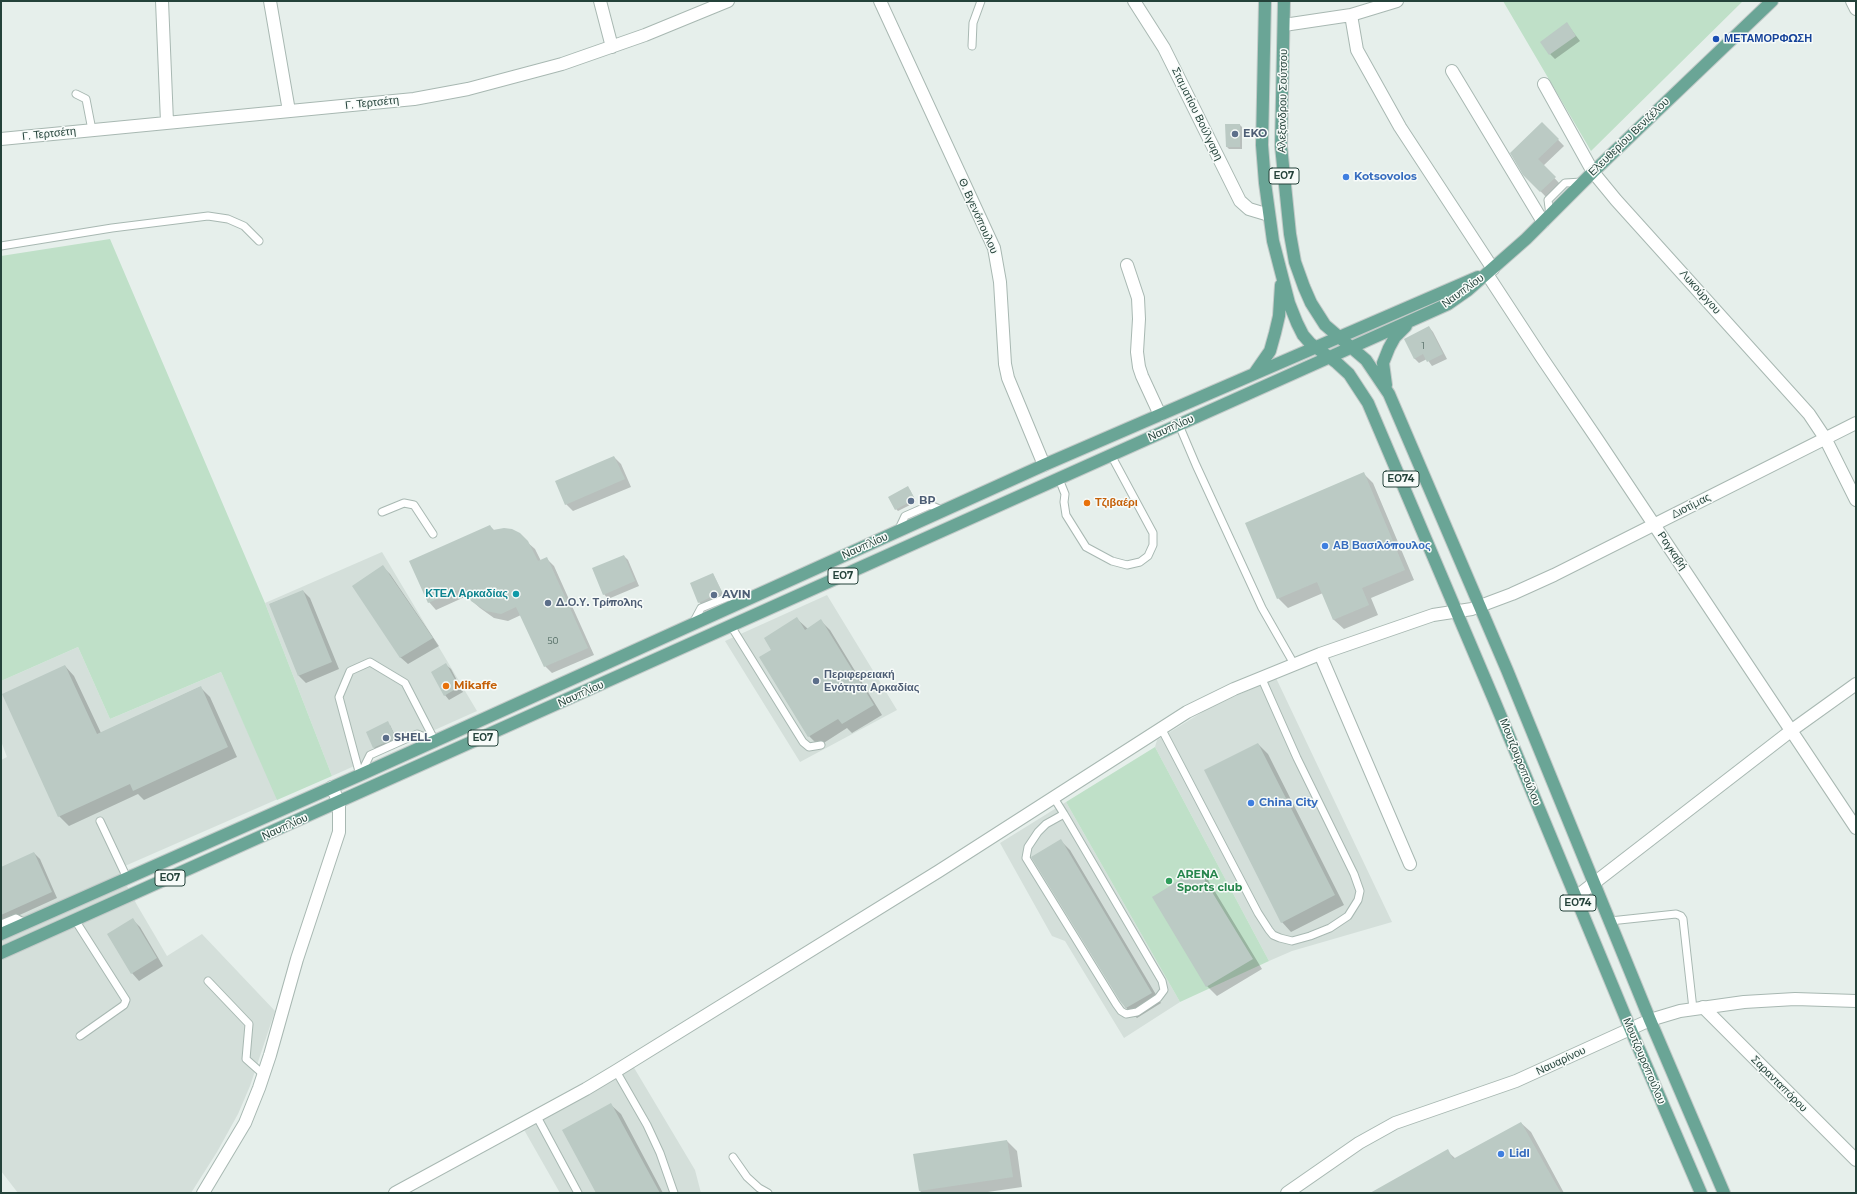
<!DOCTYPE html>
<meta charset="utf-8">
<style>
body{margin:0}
#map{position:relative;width:1857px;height:1194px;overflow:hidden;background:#e6efeb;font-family:Montserrat,sans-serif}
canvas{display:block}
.frame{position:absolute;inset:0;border:2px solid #24423a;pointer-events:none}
</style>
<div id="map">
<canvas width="1857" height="1194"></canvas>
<div class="frame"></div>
</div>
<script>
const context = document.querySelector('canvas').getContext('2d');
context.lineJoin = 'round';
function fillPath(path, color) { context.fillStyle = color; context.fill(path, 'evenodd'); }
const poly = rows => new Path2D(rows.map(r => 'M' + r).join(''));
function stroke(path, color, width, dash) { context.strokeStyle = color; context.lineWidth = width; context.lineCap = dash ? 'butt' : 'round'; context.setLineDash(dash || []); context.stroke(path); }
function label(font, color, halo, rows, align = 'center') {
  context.font = font + ' Montserrat,sans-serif'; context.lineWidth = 3; context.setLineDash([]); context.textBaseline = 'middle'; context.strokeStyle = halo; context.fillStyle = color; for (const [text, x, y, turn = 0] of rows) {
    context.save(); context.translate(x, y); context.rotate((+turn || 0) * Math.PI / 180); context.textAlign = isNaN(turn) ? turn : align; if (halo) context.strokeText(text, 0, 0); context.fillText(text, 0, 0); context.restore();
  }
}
const built = poly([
 [382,552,477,711,332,776,265,603],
 [827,595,897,710,800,762,725,641],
 [78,647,110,719,221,672,278,799,118,869,137,905,167,956,202,934,275,1011,250,1086,238,1114,217,1152,191,1193,18,1193,1,1171,1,760,7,757,1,741,1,681],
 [1276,678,1392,922,1292,951,1269,961,1155,747,1157,740,1209,708],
 [1066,802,1180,1002,1124,1038,1065,941,1052,936,1000,843],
 [633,1066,695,1170,701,1193,560,1193,523,1128]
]);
const green = poly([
 [1503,1,1743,1,1591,151],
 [110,239,265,603,332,776,277,800,221,672,110,719,78,647,1,681,1,256],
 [1155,747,1269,961,1180,1002,1066,802]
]);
const shadow = poly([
 [1567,24,1580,41,1555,59,1550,54],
 [1542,123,1564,146,1543,166,1560,184,1546,197,1524,174],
 [1240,125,1242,127,1242,149,1229,149,1227,147],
 [1429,327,1433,332,1447,359,1432,366,1427,359,1419,363,1414,358],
 [614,457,621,464,631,487,573,511,566,504],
 [1363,473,1373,483,1414,580,1371,598,1378,615,1344,629,1334,620,1323,593,1288,608,1278,598],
 [910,490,916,502,898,511,896,509],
 [490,526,495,531,527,542,535,549,541,561,547,559,554,566,594,655,552,673,545,666,521,615,508,621,494,618,480,608,472,601,469,595,436,610,429,602],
 [624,556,628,560,639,586,608,599,604,594],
 [383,567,390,574,439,646,408,664,400,657],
 [713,574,723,594,701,604,699,602],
 [303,591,310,598,339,669,306,683,299,676,270,604],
 [797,619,808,629,821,621,830,630,882,715,852,733,847,728,819,746,809,736,761,658,773,650],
 [446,665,451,669,463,692,449,700,445,695],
 [65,666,74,676,101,733,200,687,210,697,237,757,144,800,138,794,69,826,59,816],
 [390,725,397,740,376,750,374,748],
 [1258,744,1268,754,1344,905,1291,932,1282,922],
 [1061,841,1070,850,1161,1003,1137,1018,1125,1007],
 [34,853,40,859,57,898,13,918,1,931,1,897],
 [1198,870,1208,880,1262,969,1217,996,1207,986],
 [133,920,140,927,163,966,139,981,132,973],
 [611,1105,621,1114,663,1193,597,1193],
 [1521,1123,1531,1132,1564,1193,1372,1193,1447,1151,1456,1159],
 [1007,1141,1017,1151,1022,1187,981,1193,922,1193,920,1191,915,1155]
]);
const building = poly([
 [1567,22,1576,36,1549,55,1540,42],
 [1542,122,1559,139,1538,159,1556,177,1540,192,1523,175,1510,153],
 [1225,124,1240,124,1240,147,1226,147],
 [1429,326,1443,354,1427,362,1423,354,1414,359,1404,339],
 [614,456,625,479,565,505,555,481],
 [1364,472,1405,570,1362,588,1369,605,1333,620,1317,582,1277,599,1245,523],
 [908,486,915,499,895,510,888,497],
 [490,525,493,530,504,528,512,529,520,533,528,541,538,561,547,557,588,648,544,667,516,607,501,614,486,611,471,601,465,587,428,603,409,561],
 [624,555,635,581,603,595,592,568],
 [383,565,433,638,400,658,352,586],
 [713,573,722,592,698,603,690,583],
 [303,590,332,662,298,676,269,604],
 [797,617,805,630,821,619,874,705,842,724,838,719,808,737,759,657,771,650,764,638],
 [446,663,459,687,444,696,431,672],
 [65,665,97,734,201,686,228,747,133,791,130,784,58,817,2,694],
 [388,721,396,738,373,748,366,732],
 [1258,743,1335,895,1281,923,1204,770],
 [1061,839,1152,993,1126,1008,1120,1001,1031,857],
 [34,852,52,892,1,915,1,867],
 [1198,869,1253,959,1206,987,1152,897],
 [133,918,157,958,131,974,107,934],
 [611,1103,660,1193,596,1193,562,1130],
 [1521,1122,1561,1193,1370,1193,1448,1149,1453,1159],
 [1007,1140,1013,1177,919,1191,913,1154]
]);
const service = poly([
 [972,46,973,23,981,1],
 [76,94,86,99,92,130],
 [1550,215,1548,200,1565,183,1582,182],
 [1,246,112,228,208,216,228,219,244,226,259,241],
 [1179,425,1196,465,1262,608,1294,664],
 [1059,479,1065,494,1064,502,1066,515,1086,547,1112,561,1127,565,1140,562,1148,556,1153,545,1153,533,1111,455],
 [382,512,404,503,414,505,433,534],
 [898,531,905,516,930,505,944,511],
 [693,623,701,608,728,597,745,599],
 [731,626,803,742,809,747,821,745],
 [1161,728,1258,913,1269,930,1273,935,1280,938,1292,941,1310,936,1330,928,1348,916,1358,900,1360,891,1354,874,1297,758,1261,677],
 [360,775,339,697,350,671,370,662,405,683,435,741],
 [360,775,370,755,417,734,435,741],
 [1054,798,1064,814,1162,981,1164,990,1158,998,1137,1012,1126,1014,1121,1011,1116,1004,1026,858,1028,847,1038,832,1046,824,1064,814],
 [100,821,127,878],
 [75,920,126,1000,124,1005,80,1036],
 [1610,921,1676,914,1681,916,1683,919,1693,1009],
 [1,924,16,918,25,923],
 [208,981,249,1024,246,1059,264,1075],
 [616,1071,647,1125,660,1153,674,1193],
 [536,1115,578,1193],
 [733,1157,747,1177,759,1188,768,1193]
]);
const minor = poly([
 [162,1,167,122],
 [270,1,289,111],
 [600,1,612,47],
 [880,1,994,248,1000,282,1005,364,1008,378,1044,465],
 [1134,1,1164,48,1240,201,1249,209,1269,215],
 [1852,1,1856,9],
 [1351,15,1357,50,1400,127,1493,269],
 [1284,25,1351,15,1397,1],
 [1452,71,1543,222],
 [1544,84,1593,172,1616,200,1809,414,1825,438,1856,500],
 [1,139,414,99,468,89,562,64,645,35,728,1],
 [1127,265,1138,298,1139,319,1137,352,1139,367,1142,376,1160,415],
 [1320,654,1410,864],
 [1703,1007,1856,1160],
 [203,1193,245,1123,259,1088,270,1055,297,959,339,832,339,803,332,787],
 [395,1193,586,1089,616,1071,939,871,1187,712,1234,689,1320,654,1433,615,1472,609,1512,594,1554,575,1856,423],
 [1287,1193,1359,1143,1395,1123,1516,1081,1650,1020]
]);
const tertiary = poly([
 [1487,274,1542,358,1597,439,1856,828],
 [1576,897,1792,730,1856,684],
 [1650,1020,1680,1011,1744,1002,1795,999,1856,1001]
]);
const primary = poly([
 [1265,1,1262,145,1265,183,1273,241,1289,303,1297,323,1303,335,1310,343,1337,363,1349,374,1368,403,1494,700,1630,1028,1701,1193],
 [1284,1,1281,146,1290,234,1295,262,1304,287,1311,303,1325,325,1366,360,1389,394,1507,670,1650,1020,1724,1193],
 [1254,374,1270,351,1275,333,1279,316,1281,285],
 [1386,385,1383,363,1389,348,1395,337,1406,326],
 [1,934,360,775,1044,465,1478,277],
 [1,953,1448,304,1468,290,1526,239,1593,172,1772,1]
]);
const markers = [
 [1716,39,4,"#1a4fb4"],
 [1235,134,4,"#5c6f8a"],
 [1346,177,4,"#3f7fe0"],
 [911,501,4,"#5c6f8a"],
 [1087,503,4,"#e8710a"],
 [1325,546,4,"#3f7fe0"],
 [516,594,4,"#0f9aa8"],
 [714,595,4,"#5c6f8a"],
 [548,603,4,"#5c6f8a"],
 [816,681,4,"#5c6f8a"],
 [446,686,4,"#e8710a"],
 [386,738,4,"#5c6f8a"],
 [1251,803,4,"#3f7fe0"],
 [1169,881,4,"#2e9e5b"],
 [1501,1154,4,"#3f7fe0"]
];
const numberNames = [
 ["1",1423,346],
 ["50",553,641]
];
const shields = [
 [1284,176,30],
 [1401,479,36],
 [843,576,30],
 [483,738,30],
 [170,878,30],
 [1578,903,36]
];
const shieldNames = [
 ["ΕΟ7",1284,176],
 ["ΕΟ74",1401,479],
 ["ΕΟ7",843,576],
 ["ΕΟ7",483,738],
 ["ΕΟ7",170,878],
 ["ΕΟ74",1578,903]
];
const transitNames = [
 ["ΜΕΤΑΜΟΡΦΩΣΗ",1724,39]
];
const streetNames = [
 ["Αλεξανδρου Σούτσου",1283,101,-89],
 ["Γ. Τερτσέτη",372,103,-6],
 ["Σταματίου Βούλγαρη",1197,114,64],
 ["Γ. Τερτσέτη",49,134,-6],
 ["Ελευθερίου Βενιζέλου",1629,137,-44],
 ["Θ. Βγενόπουλου",978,216,66],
 ["Ναυπλίου",1463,291,-36],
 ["Λυκούργου",1700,292,48],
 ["Ναυπλίου",1171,428,-24],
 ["Διοτίμας",1691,506,-27],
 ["Ναυπλίου",865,546,-24],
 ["Ραγκαβή",1672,551,56],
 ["Ναυπλίου",581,694,-24],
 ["Μουτζουροπούλου",1520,762,68],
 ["Ναυπλίου",285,827,-24],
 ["Ναυαρίνου",1561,1061,-25],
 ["Μουτζουροπούλου",1644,1061,67],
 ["Σαρανταπόρου",1779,1084,45]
];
const serviceNames = [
 ["EKO",1243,134],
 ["BP",919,501],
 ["AVIN",722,595],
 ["Δ.Ο.Υ. Τρίπολης",556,603],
 ["Περιφερειακή",824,675],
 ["Ενότητα Αρκαδίας",824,688],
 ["SHELL",394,738]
];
const shopNames = [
 ["Kotsovolos",1354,177],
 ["ΑΒ Βασιλόπουλος",1333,546],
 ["China City",1259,803],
 ["Lidl",1509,1154]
];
const foodNames = [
 ["Τζιβαέρι",1095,503],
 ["Mikaffe",454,686]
];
const cultureNames = [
 ["ΚΤΕΛ Αρκαδίας",508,594]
];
const leisureNames = [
 ["ARENA",1177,875],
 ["Sports club",1177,888]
];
fillPath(built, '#d4dfda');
fillPath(green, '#bfe0c8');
fillPath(shadow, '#0003');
fillPath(building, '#bbcac4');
stroke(service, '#a8b8b2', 9);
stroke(minor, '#a8b8b2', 14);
stroke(tertiary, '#a8b8b2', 14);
stroke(primary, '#c2cac8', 14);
stroke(service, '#fff', 7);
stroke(minor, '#fff', 12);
stroke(tertiary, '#fff', 12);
stroke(primary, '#6aa596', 12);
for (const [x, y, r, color] of markers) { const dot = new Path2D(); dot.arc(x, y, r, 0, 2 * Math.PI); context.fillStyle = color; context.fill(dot); stroke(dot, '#f7fbf9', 1.5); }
label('9px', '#4a645c', null, numberNames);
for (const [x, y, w] of shields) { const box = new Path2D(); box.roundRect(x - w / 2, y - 8, w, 16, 3); context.fillStyle = '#f7fbf9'; context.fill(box); stroke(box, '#24423a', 1); }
label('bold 10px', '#24423a', null, shieldNames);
label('bold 11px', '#164399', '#f7fbf9', transitNames, 'left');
label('11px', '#24423a', '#f7fbf9', streetNames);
label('bold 11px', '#4e5e75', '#f7fbf9', serviceNames, 'left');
label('bold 11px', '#366cbe', '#f7fbf9', shopNames, 'left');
label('bold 11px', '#c56008', '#f7fbf9', foodNames, 'left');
label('bold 11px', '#0d838f', '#f7fbf9', cultureNames, 'right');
label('bold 11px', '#27864d', '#f7fbf9', leisureNames, 'left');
</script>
